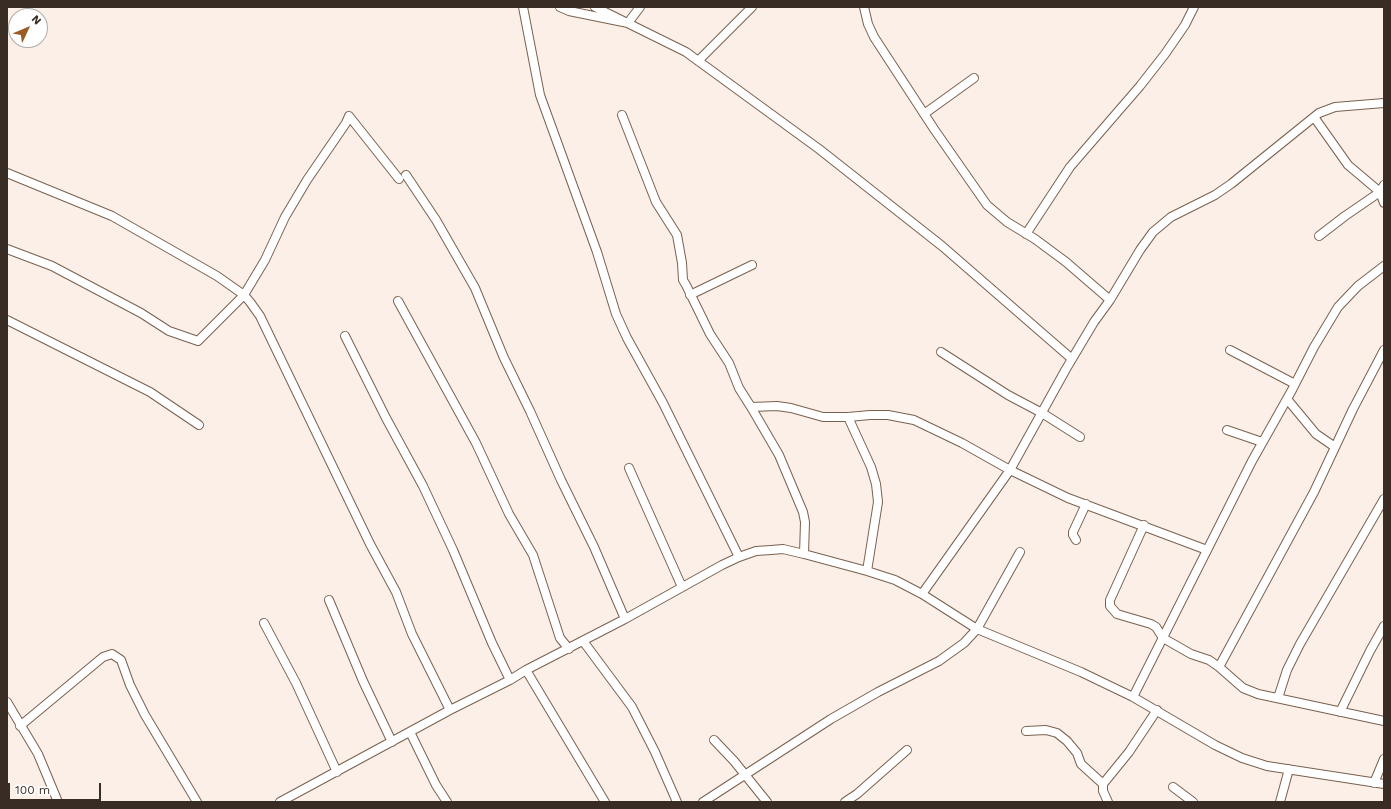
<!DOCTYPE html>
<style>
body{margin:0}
#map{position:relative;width:1391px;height:809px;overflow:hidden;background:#fbefe7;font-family:"Work Sans",sans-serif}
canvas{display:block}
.frame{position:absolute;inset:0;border:8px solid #382c25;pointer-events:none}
.north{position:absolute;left:8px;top:8px;width:40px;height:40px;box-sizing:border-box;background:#fff;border:1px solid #afaba8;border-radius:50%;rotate:46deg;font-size:11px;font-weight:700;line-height:16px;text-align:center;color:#382c25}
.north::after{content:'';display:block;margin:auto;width:14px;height:18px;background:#9b5b25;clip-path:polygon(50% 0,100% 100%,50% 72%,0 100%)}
.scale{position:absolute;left:8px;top:783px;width:93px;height:18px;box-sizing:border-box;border:2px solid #382c25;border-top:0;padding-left:5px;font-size:12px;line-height:14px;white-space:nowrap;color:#382c25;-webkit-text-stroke:3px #fff;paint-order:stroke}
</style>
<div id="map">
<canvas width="1391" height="809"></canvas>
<div class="frame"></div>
<div class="north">N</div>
<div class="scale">100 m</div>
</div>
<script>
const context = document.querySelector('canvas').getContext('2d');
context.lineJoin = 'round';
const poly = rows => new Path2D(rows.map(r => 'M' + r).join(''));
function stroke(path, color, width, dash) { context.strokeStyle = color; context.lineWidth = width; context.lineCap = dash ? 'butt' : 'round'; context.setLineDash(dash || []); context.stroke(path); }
const minor = poly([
 [523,7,540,95,597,252,616,314,627,338,663,403,739,557],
 [560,7,569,11,628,23,640,7],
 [595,7,686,52,819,149,942,246,1072,359],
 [864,7,868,24,874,37,934,129,987,205,1007,222,1035,239,1066,262,1110,300],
 [698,61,752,7],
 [924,114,974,78],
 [622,115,656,202,677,235,682,263,683,280,686,285,710,334,729,363,739,388,751,407],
 [1314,117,1348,165,1380,192,1345,216,1319,236],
 [7,173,112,216,217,276,244,295,250,302,260,316,370,544,396,592,412,634,450,710],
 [406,175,436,220,475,288,504,358,530,411,561,480,594,547,625,619],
 [1384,185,1380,192,1384,203],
 [1026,234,1070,167,1140,86,1165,54,1185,25,1194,7],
 [7,249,52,266,141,313,169,331,198,341,244,295,265,260,285,217,307,180,346,123,349,116,399,179],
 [690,295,752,265],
 [398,301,476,443,509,514,533,555,560,638,569,649],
 [7,320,150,392,199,425],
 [345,336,386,418,423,486,453,550,492,643,510,680],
 [1230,350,1295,384],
 [941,352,1008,395,1042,413,1080,437],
 [1287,399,1316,434,1335,447],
 [848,417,871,467,876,484,878,502,867,571],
 [1227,430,1262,442],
 [629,468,682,587],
 [1144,525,1110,600,1110,606,1117,614,1151,624,1156,627,1163,638,1191,654,1209,660,1219,667,1243,688,1258,694,1384,721],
 [1076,540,1073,535,1073,532,1086,504],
 [804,554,805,522,803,512,779,455,751,407,777,406,791,408,823,417,848,417,870,415,888,415,914,420,962,443,1010,470,1068,498,1207,550],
 [922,594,1010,470,1066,369,1094,322,1110,300,1140,250,1153,232,1171,217,1215,195,1231,184,1319,113,1335,107,1384,103],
 [329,600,363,681,392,742],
 [264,623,296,683,337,772],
 [583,641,632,707,655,752,677,802],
 [1219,667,1314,492,1353,409,1384,350],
 [526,670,605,802],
 [1133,697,1252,461,1292,390,1314,347,1338,307,1358,286,1384,266],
 [1278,698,1287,670,1300,644,1384,499],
 [7,702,38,754,58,802],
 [1340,712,1370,651,1384,626],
 [20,726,103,657,112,654,121,660,130,685,145,715,197,802],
 [1026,731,1046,730,1057,733,1067,741,1077,753,1081,764,1103,784],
 [410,732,436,785,447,802],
 [714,740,734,761,767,802],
 [1374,783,1384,759],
 [1173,787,1193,802],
 [280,802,450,710,510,680,526,670,625,619,722,565,739,557,756,551,771,550,783,549,804,554,867,571,895,580,922,594,977,629,1081,672,1133,697,1215,745,1242,758,1267,766,1384,784],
 [703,802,831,719,878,692,939,661,964,643,977,629,1020,552],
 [845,802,857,794,907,750],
 [1108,802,1103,791,1103,784,1129,752,1157,710],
 [1280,802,1289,769]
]);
stroke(minor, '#7a614f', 10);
stroke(minor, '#fff', 8);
</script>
